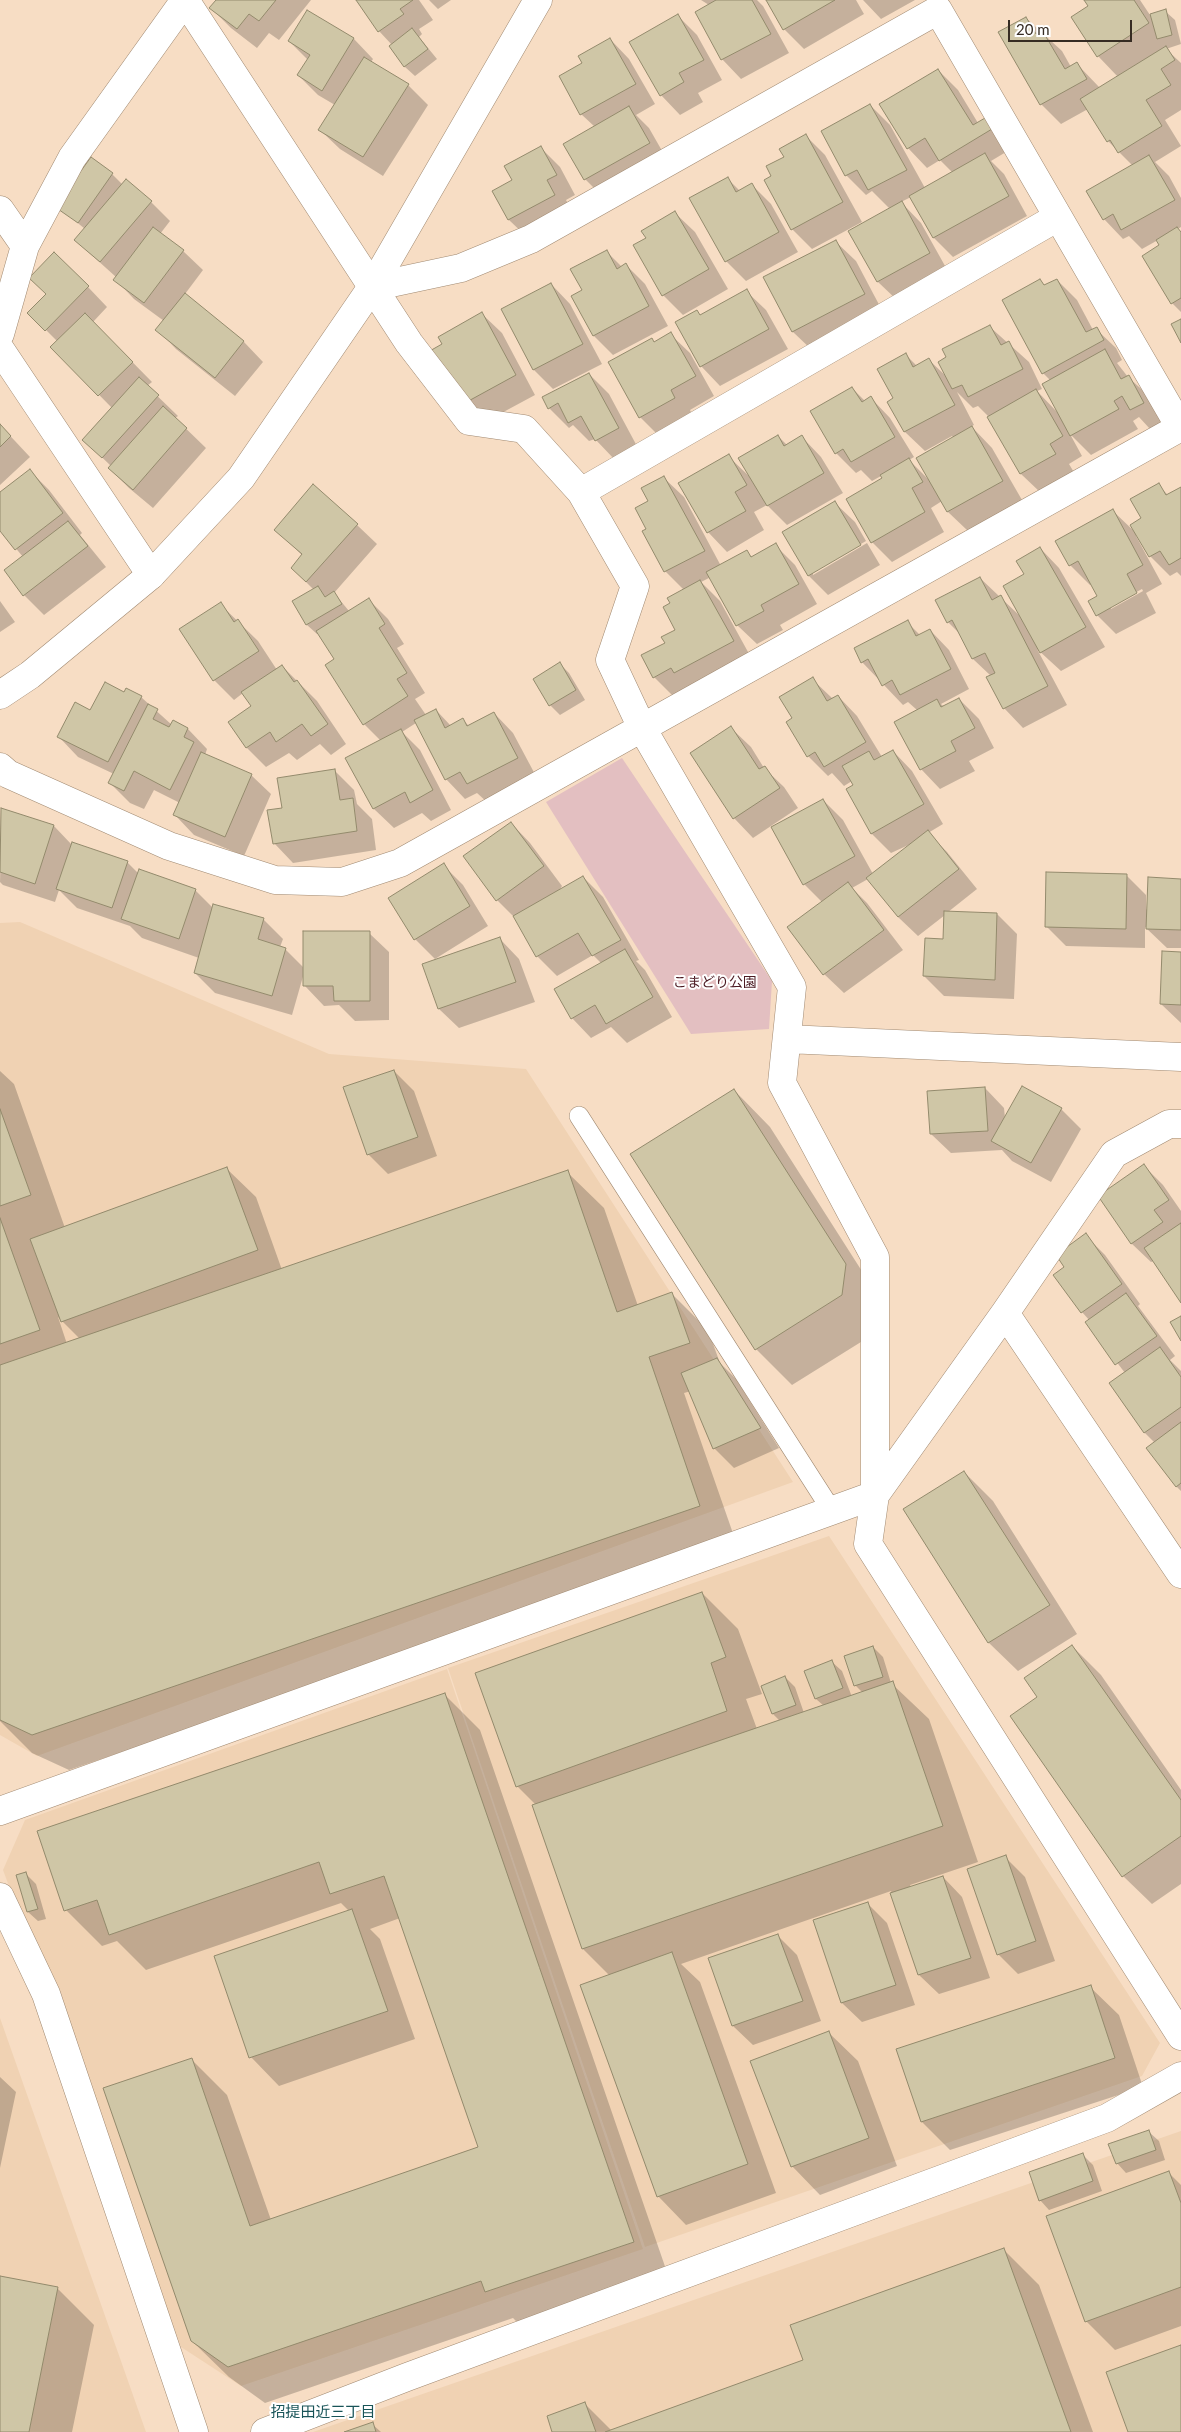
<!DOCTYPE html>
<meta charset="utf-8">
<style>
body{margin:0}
#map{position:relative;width:1181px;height:2432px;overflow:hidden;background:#f7ddc4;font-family:Lato,sans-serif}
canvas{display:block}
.scale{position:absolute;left:1008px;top:20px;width:124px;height:22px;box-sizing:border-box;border:2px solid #362c23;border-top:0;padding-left:6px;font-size:15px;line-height:18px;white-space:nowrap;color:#362c23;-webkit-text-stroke:4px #fff;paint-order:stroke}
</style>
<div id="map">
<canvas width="1181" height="2432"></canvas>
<div class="scale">20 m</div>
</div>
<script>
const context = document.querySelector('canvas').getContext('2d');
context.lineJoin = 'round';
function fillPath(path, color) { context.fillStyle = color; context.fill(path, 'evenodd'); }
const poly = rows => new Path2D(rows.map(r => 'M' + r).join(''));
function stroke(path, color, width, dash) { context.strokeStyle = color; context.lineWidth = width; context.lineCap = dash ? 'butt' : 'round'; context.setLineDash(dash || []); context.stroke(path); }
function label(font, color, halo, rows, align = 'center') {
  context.font = font + ' Lato,"Noto Sans JP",sans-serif'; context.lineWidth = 4; context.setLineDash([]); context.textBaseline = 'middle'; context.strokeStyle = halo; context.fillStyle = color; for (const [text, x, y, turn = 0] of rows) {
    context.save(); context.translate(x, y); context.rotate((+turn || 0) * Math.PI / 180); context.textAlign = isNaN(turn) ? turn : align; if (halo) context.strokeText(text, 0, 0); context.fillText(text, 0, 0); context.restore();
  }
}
const built = poly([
 [20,922,329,1054,526,1069,793,1482,37,1756,0,1735,0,923],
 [829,1536,1160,2043,1142,2076,645,2247,448,1668],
 [447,1669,643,2249,241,2386,181,2347,3,1870,25,1820],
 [0,2018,146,2432,0,2432],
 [1181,2131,1181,2432,313,2432]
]);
const green = poly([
 [622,758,772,981,769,1029,691,1034,546,802]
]);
const shadow = poly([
 [218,0,311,0,279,40,269,33,257,48,231,28,211,8],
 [357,0,419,0,433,20,419,29,422,34,419,37,437,59,415,76,405,67,390,47,392,45,379,31],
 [429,0,451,0,438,9],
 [701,0,757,0,763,6,789,53,741,79,722,59,709,5],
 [768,0,856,0,864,14,804,49,784,29],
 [863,0,915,0,881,19],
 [1085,0,1140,0,1150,15,1165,11,1175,20,1181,44,1166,49,1181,63,1181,110,1165,120,1181,146,1155,162,1169,176,1181,198,1181,227,1178,229,1181,232,1181,312,1172,303,1144,256,1161,246,1158,240,1142,249,1129,236,1123,239,1104,219,1133,166,1108,141,1088,109,1061,124,1041,104,1000,33,1026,18,1062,51,1071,67,1077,64,1100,88,1118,77,1098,56,1090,7],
 [307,11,354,39,373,59,371,62,408,85,428,105,383,176,340,149,320,130,335,105,318,95,298,75,308,60,289,41],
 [678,16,697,35,722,80,698,93,703,102,680,115,661,95],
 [610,39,629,59,655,104,636,115,649,128,669,163,605,199,585,179,565,144,595,127,581,114,560,77,584,63],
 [938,70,958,90,978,123,985,119,1011,149,991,161,1004,174,1027,216,953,257,934,238,911,197,901,202,921,223,949,273,898,301,878,282,850,232,890,209,872,191,866,195,846,175,870,105,890,125,925,188,953,173,940,160,927,168,908,148],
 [806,136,825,155,862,222,812,249,792,229,785,157],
 [540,147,560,167,575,195,566,200,574,215,529,239,509,220,494,191,513,181],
 [112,174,123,185,151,202,170,221,160,234,183,251,203,270,185,294,244,342,263,362,235,396,176,349,157,329,164,321,134,299,115,279,116,277,75,240,85,229,57,206],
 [727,178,740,191,752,185,771,204,798,252,746,281,726,261,691,198],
 [675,213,695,232,728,289,683,315,663,295],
 [836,242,856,261,884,314,813,351,793,332,765,278],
 [606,251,622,267,626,265,645,284,668,326,613,355,594,336,573,297,583,290],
 [1057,280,1077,300,1093,330,1096,329,1116,348,1122,360,1117,363,1128,377,1149,396,1163,422,1150,429,1139,417,1133,421,1138,429,1091,455,1070,434,1082,456,1069,464,1075,474,1041,493,1021,474,989,417,978,406,973,408,957,392,974,425,971,426,992,448,1022,500,968,531,948,512,942,501,931,508,944,532,892,562,872,542,883,478,881,476,872,481,861,470,856,473,836,453,852,388,865,401,871,398,890,418,914,457,909,460,929,480,954,438,952,436,925,451,905,432,889,402,895,399,906,355,917,366,929,360,947,377,990,327,1029,362,1042,389,1037,391,1058,413,1050,380,1043,373,1040,281,1045,286],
 [551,284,570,304,602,364,553,389,534,370,502,310],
 [88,287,107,307,93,322,152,382,147,386,178,416,175,418,206,448,153,508,129,488,109,468,111,466,84,440,112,408,52,347,58,342,29,313],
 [746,291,766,310,788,349,720,386,701,366,697,312,701,316],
 [482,314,502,333,535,395,483,423,464,403,444,344],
 [670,334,690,353,714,396,690,410,694,418,660,437,640,417,655,343],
 [589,374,609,394,638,448,615,460,595,439,589,441,573,425,569,428,549,408],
 [0,425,30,457,0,485],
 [778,436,787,445,802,437,821,457,843,493,787,525,767,505,754,512,764,530,727,552,708,532,728,456,750,477],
 [30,471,49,490,82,533,80,535,106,567,44,615,24,595,23,557,0,529,0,493],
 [664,478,684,497,721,566,746,551,753,558,775,545,795,565,817,604,780,625,783,630,757,644,737,625,711,577,701,582,720,601,753,661,674,697,654,677,666,643,677,630,672,604,684,590,665,571,648,529,650,502],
 [1158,485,1168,495,1181,488,1181,576,1177,572,1170,576,1150,556,1138,535,1136,536,1162,584,1146,593,1156,613,1116,634,1097,615,1099,596,1092,584,1090,585,1070,565,1113,511,1136,533],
 [1142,589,1143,591,1111,609,1111,606],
 [835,503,855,522,866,541,813,572,813,575,867,543,880,565,828,595,809,576,784,533],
 [357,525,377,544,334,593,349,611,369,600,388,619,404,644,397,648,425,693,415,699,426,715,436,710,451,726,463,720,469,726,494,713,513,733,537,778,488,803,477,793,465,799,446,779,416,723,402,732,420,750,451,810,431,821,422,813,394,828,374,809,381,741,364,724,336,659,319,633,317,634,307,625,294,602,314,590,292,568,303,556,276,530],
 [1040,548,1059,568,1105,647,1061,671,1037,649,1067,705,1023,728,1004,708,991,676,973,659,962,636,948,622,980,578,1020,616,1026,575],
 [0,601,15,622,0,632],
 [220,604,258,641,277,670,282,666,317,701,346,744,331,755,320,744,297,760,289,753,266,767,247,748,229,722,252,706,243,693,234,700,214,680],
 [907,622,920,635,930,630,949,650,969,689,941,704,944,707,959,699,979,719,994,748,969,761,975,771,940,789,921,769,917,710,908,702,903,705,862,662],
 [560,664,569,673,585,700,560,715,550,705],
 [812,679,832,698,838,696,857,716,882,757,893,751,912,771,943,824,928,833,947,852,977,889,948,912,997,914,1017,934,1014,999,944,996,924,976,944,940,945,915,918,936,898,917,868,879,852,888,867,903,903,950,844,993,824,974,822,902,804,884,823,800,843,820,873,874,915,842,891,853,872,834,852,781,844,786,832,773,828,776,808,756,794,719],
 [125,693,141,697,172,725,173,722,188,729,207,749,205,755,251,775,271,794,244,856,194,835,175,815,180,803,154,790,144,809,130,803,110,783,114,774,78,757,59,737,91,712],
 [731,728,751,747,764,768,784,787,798,808,753,838,734,818],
 [335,771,354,790,357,804,372,819,376,850,293,863,274,843],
 [2,809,54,826,72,845,127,862,139,874,195,890,213,908,263,919,283,939,280,947,285,949,304,968,369,933,389,952,389,1020,355,1021,339,1005,324,1006,305,986,304,973,292,1015,215,993,195,973,199,958,142,938,130,926,77,908,59,890,55,902,3,885,0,882],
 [511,823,530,843,562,886,559,891,583,877,603,897,639,960,636,961,645,970,672,1017,627,1043,611,1027,591,1038,572,1018,601,963,593,955,557,976,537,956,517,920,497,900],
 [443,865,463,885,488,926,435,959,415,939,390,898],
 [1126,875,1146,895,1146,910,1181,880,1181,948,1167,948,1145,927,1145,948,1066,946,1046,926],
 [500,939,519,959,535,1002,459,1028,439,1009],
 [1181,953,1181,1023,1161,1004],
 [0,1071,14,1084,65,1228,227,1169,256,1197,282,1270,567,1172,604,1208,638,1306,672,1294,708,1330,720,1363,736,1379,779,1448,734,1468,714,1448,691,1391,684,1393,736,1542,69,1770,32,1753,0,1721],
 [58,1317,80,1339,67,1344],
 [394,1071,414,1091,437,1156,388,1174,368,1154],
 [985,1088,1004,1108,1005,1118,1061,1109,1081,1129,1051,1182,1012,1161,1002,1150,951,1153,931,1134],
 [734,1090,770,1127,881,1301,877,1332,792,1385,756,1349],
 [1144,1166,1163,1185,1181,1211,1181,1301,1154,1261,1151,1262,1131,1243],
 [1085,1235,1105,1255,1140,1304,1138,1306,1175,1356,1170,1360,1181,1371,1181,1491,1176,1486,1155,1443,1144,1432,1125,1373,1087,1323,1090,1321,1082,1312,1066,1267],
 [964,1472,993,1501,1077,1634,1018,1671,989,1643,905,1509],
 [702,1593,738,1629,762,1694,746,1699,757,1729,780,1721,773,1714,785,1677,795,1687,804,1713,824,1706,816,1699,832,1662,842,1671,852,1697,863,1693,855,1685,873,1647,883,1657,891,1683,929,1719,978,1862,910,1885,911,1887,943,1877,962,1897,990,1978,939,1994,919,1975,891,1891,681,1964,700,1982,776,2193,686,2225,658,2196,610,1976,583,1949,534,1806,536,1805,517,1786],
 [1072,1646,1101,1675,1181,1790,1181,1884,1152,1904,1123,1876,1039,1697],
 [444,1694,480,1730,669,2278,523,2328,513,2318,265,2403,229,2377,192,2341,191,2059,227,2095,271,2220,480,2148,400,1918,370,1929,380,1939,415,2039,279,2086,251,2057,349,1911,341,1903,146,1970,117,1941,102,1946,66,1910],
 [1005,1857,1025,1877,1055,1961,1018,1974,998,1954],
 [26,1874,36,1884,46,1919,38,1921,28,1912,17,1876],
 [867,1903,887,1923,915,2005,862,2022,842,2003,814,1921],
 [778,1936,797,1955,821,2021,753,2045,733,2026,709,1959],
 [1090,1987,1119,2015,1143,2087,950,2150,922,2122,898,2050],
 [829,2033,858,2061,897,2166,820,2195,792,2166],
 [0,2077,16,2092,0,2168],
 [1149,2132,1159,2141,1165,2160,1126,2173,1117,2163],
 [1083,2155,1093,2165,1102,2191,1049,2210,1040,2200],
 [1169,2173,1181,2185,1181,2326,1115,2350,1086,2321],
 [1003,2249,1039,2285,1093,2432,554,2432,584,2403,612,2431,805,2361],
 [0,2277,57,2288,94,2325,72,2432,0,2432],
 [372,2424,381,2432,348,2432]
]);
const building = poly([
 [216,0,276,0,259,21,249,14,237,29,209,8,216,0],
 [356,0,413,0,400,9,404,14,378,32,356,0],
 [716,0,752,0,771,34,721,60,695,12,716,0],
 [766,0,835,0,783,30,766,0],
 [1084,0,1134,0,1149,23,1097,57,1071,17,1088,6,1084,0],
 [1166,9,1172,35,1157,39,1150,14,1166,9],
 [307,10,354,38,322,91,297,75,310,55,288,41,307,10],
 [678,14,704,60,679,73,684,82,660,96,629,42,678,14],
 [1026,17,1036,34,1042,30,1065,69,1077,62,1087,79,1040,105,998,32,1026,17],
 [412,28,428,49,404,67,389,46,412,28],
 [610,38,636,84,580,115,559,76,582,63,578,56,610,38],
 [1166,46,1175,60,1161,69,1171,85,1146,100,1162,126,1118,153,1110,140,1107,142,1080,99,1166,46],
 [364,57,409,84,363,157,318,130,364,57],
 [938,69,973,125,985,118,992,129,939,161,925,138,907,149,879,104,938,69],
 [870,104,907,170,868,190,857,170,845,176,821,131,870,104],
 [629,106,650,143,584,180,563,144,629,106],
 [806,134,843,202,791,230,764,180,771,176,766,166,784,157,779,149,806,134],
 [541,146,557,175,547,180,555,195,508,220,492,191,512,180,504,166,541,146],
 [985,153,1009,196,933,238,909,196,985,153],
 [1149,155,1175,200,1121,230,1113,214,1103,220,1086,191,1149,155],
 [91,157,113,173,78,223,55,207,91,157],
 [728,177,736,192,752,183,779,232,725,262,689,198,728,177],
 [126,179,152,201,100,262,74,240,126,179],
 [902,201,930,253,877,282,848,231,902,201],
 [675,211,709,269,662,296,633,245,646,238,641,231,675,211],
 [153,227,184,250,144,303,113,280,153,227],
 [1177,227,1181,232,1181,298,1171,304,1142,256,1159,245,1156,240,1177,227],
 [836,240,865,294,792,332,763,277,836,240],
 [607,250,617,269,626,263,649,306,593,336,571,296,582,290,570,269,607,250],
 [54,252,89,286,45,331,27,313,46,294,29,278,54,252],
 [1040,279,1044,285,1057,279,1086,332,1097,327,1104,340,1042,374,1002,300,1040,279],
 [551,283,583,344,533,370,501,309,551,283],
 [747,289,769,329,700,367,675,322,697,310,700,315,747,289],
 [185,293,244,341,215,378,155,330,185,293],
 [482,312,516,375,463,404,428,352,442,344,438,337,482,312],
 [85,313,133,362,98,396,50,347,85,313],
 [1181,319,1181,343,1171,324,1181,319],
 [990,325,1001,345,1009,341,1023,369,968,397,962,385,952,389,938,362,946,357,942,349,990,325],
 [671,332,696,376,671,390,675,398,639,418,608,362,652,338,654,342,671,332],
 [1105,349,1121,379,1129,375,1144,403,1130,410,1122,396,1114,401,1119,409,1070,436,1042,384,1105,349],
 [906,353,913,367,929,358,955,405,904,432,887,402,893,398,877,369,906,353],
 [589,373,619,428,595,441,581,416,568,423,558,403,548,409,542,397,589,373],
 [139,377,159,395,102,458,82,440,139,377],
 [852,387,862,402,871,396,895,437,851,462,843,449,835,454,810,411,852,387],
 [1036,389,1063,436,1050,444,1056,454,1020,474,987,417,1036,389],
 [163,406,187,428,133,490,108,468,163,406],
 [0,424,11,436,0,447,0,424],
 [972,426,1003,481,947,512,916,458,972,426],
 [778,435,784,446,802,435,824,473,767,506,738,458,778,435],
 [729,454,747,485,735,492,746,511,707,533,678,483,729,454],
 [909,458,923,482,912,488,925,512,871,543,846,499,882,478,880,475,909,458],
 [30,469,63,513,15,550,0,531,0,492,30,469],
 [664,476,705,551,664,572,642,531,646,529,635,508,648,501,641,488,664,476],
 [1159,483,1166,495,1181,487,1181,558,1169,565,1160,551,1149,557,1130,525,1141,518,1130,499,1159,483],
 [313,484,358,524,306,582,291,568,302,554,274,530,313,484],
 [835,501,861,545,808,576,782,532,835,501],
 [1113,509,1143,565,1127,574,1137,593,1096,616,1088,601,1097,596,1078,561,1069,566,1055,541,1113,509],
 [68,521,88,546,23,596,4,570,68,521],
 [776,543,799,584,761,605,764,611,736,626,706,572,747,550,751,557,776,543],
 [1040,547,1086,627,1040,653,1003,586,1024,574,1016,561,1040,547],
 [980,577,992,600,1001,595,1048,686,1003,709,986,677,995,673,985,653,972,659,952,620,947,623,935,600,980,577],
 [700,580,734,641,674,673,671,668,653,678,641,655,665,643,661,637,675,630,663,607,670,603,667,598,700,580],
 [318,586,325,597,334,591,342,604,306,625,292,601,318,586],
 [369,598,385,624,379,628,407,673,397,679,408,696,363,725,325,665,334,659,316,631,369,598],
 [221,602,234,622,238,619,259,651,213,681,179,629,221,602],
 [908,620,916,636,930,629,951,669,900,695,892,680,882,686,868,659,861,663,854,648,908,620],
 [560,662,576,690,549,706,533,679,560,662],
 [282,665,294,682,297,680,328,724,311,736,302,724,276,742,270,732,246,748,228,722,251,706,241,692,282,665],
 [813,677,827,701,838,695,866,742,824,767,815,752,807,757,786,722,792,718,779,697,813,677],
 [105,682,124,692,126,688,142,696,108,762,57,737,75,702,90,710,105,682],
 [959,698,975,728,951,741,956,751,920,770,894,722,937,699,941,707,959,698],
 [148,704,158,709,153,719,169,727,173,720,188,728,184,737,194,742,170,790,134,771,124,791,108,783,148,704],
 [436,709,445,728,463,718,467,726,494,712,518,758,467,784,460,772,445,780,414,720,436,709],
 [731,726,759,769,765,766,780,788,733,819,690,753,731,726],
 [401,729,433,790,410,803,405,792,373,809,345,758,401,729],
 [893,750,924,804,871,834,846,789,853,785,842,766,869,751,874,760,893,750],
 [201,752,252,774,225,837,173,815,201,752],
 [335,769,340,800,353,798,357,831,273,844,267,810,282,808,277,778,335,769],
 [823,799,855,856,803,885,771,827,823,799],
 [1,808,54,825,35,884,0,872,1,808],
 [511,822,544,866,496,901,463,856,511,822],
 [928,830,959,869,898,917,866,878,928,830],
 [72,842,128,861,112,908,56,889,72,842],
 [444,863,470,906,414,940,388,898,444,863],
 [139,869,196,889,179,939,121,919,139,869],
 [1046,872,1127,874,1126,929,1045,927,1046,872],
 [583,876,621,940,592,956,578,933,536,957,513,916,583,876],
 [1148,877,1181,879,1181,930,1146,929,1148,877],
 [848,882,884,930,823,975,787,927,848,882],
 [213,904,264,918,258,939,286,948,272,996,194,973,213,904],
 [944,911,997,913,995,980,923,976,925,938,943,939,944,911],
 [303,931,370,931,370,1001,334,1001,333,986,303,986,303,931],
 [500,937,516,982,438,1009,422,964,500,937],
 [625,949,653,997,606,1024,595,1005,571,1019,554,989,625,949],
 [1162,951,1181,952,1181,1005,1160,1004,1162,951],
 [394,1070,418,1137,367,1155,343,1087,394,1070],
 [1022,1086,1062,1108,1031,1163,991,1141,1022,1086],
 [985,1087,988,1131,930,1134,927,1091,985,1087],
 [734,1089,846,1264,842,1295,755,1350,630,1154,734,1089],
 [0,1109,31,1195,0,1206,0,1109],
 [1144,1164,1169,1200,1154,1210,1163,1222,1131,1244,1098,1196,1144,1164],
 [227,1167,258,1250,61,1322,30,1239,227,1167],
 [568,1170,617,1312,672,1292,690,1343,649,1357,700,1506,32,1735,0,1720,0,1365,568,1170],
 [0,1218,40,1330,0,1344,0,1218],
 [1181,1223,1181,1303,1144,1248,1181,1223],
 [1086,1233,1122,1284,1081,1313,1053,1275,1064,1267,1056,1255,1086,1233],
 [1126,1293,1157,1336,1115,1365,1085,1322,1126,1293],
 [1181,1316,1181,1341,1170,1322,1181,1316],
 [1160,1347,1181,1377,1181,1407,1144,1433,1109,1383,1160,1347],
 [717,1358,761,1428,713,1449,681,1373,717,1358],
 [1181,1422,1181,1483,1176,1487,1146,1448,1181,1422],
 [964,1471,1050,1605,988,1643,903,1509,964,1471],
 [702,1592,726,1657,711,1663,727,1711,516,1787,475,1673,702,1592],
 [1072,1645,1181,1800,1181,1836,1122,1877,1010,1716,1037,1697,1024,1678,1072,1645],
 [873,1646,883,1677,854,1686,844,1656,873,1646],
 [832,1660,843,1688,815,1699,804,1671,832,1660],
 [785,1676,796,1705,772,1714,761,1686,785,1676],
 [893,1681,943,1826,582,1949,532,1805,893,1681],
 [445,1693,634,2242,485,2292,481,2281,228,2367,191,2341,103,2088,192,2058,250,2226,478,2147,384,1876,330,1894,319,1862,109,1935,97,1900,64,1911,37,1831,445,1693],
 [1006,1855,1036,1941,997,1955,967,1869,1006,1855],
 [26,1872,38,1909,27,1912,16,1875,26,1872],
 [943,1876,971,1958,918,1975,890,1893,943,1876],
 [868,1902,896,1985,841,2003,813,1920,868,1902],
 [352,1909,388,2011,249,2058,214,1956,352,1909],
 [778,1934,803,2001,732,2026,708,1958,778,1934],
 [672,1952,748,2164,657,2197,580,1985,672,1952],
 [1091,1985,1115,2058,921,2122,896,2049,1091,1985],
 [829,2031,869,2138,791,2167,750,2061,829,2031],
 [1149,2130,1156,2150,1116,2164,1108,2144,1149,2130],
 [1083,2153,1093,2181,1039,2201,1029,2172,1083,2153],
 [1169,2171,1181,2203,1181,2287,1085,2322,1046,2216,1169,2171],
 [1004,2248,1071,2432,605,2432,803,2360,790,2325,1004,2248],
 [0,2276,58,2287,29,2432,0,2432,0,2276],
 [1181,2345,1181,2432,1128,2432,1106,2372,1181,2345],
 [585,2402,596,2432,552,2432,547,2416,585,2402],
 [373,2422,376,2432,344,2432,373,2422]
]);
const lane = poly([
 [579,1116,832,1511]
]);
const street = poly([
 [185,0,409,343,469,421,524,429,581,492,635,586,610,660,642,728,792,987,782,1083,875,1257,875,1495,868,1544,1181,2036],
 [0,210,25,246],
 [372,287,461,268,531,239,938,10,1180,427],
 [0,334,25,246,72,158,185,0],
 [0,349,151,575],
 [581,492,1058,217],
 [0,767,8,774,169,846,275,880,342,882,400,863,1181,427],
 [787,1039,1181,1057],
 [1005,1313,1181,1574],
 [0,1811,875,1495,1005,1313,1114,1154,1169,1124,1181,1124],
 [0,1897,46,1994,194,2432],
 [265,2432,407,2377,1107,2118,1181,2076]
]);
const secondary = poly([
 [0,695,30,675,151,575,241,478,372,287,538,0]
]);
const parkNames = [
 ["こまどり公園",715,982]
];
const neighbourhoodNames = [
 ["招提田近三丁目",323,2412]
];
fillPath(built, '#f0d2b3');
fillPath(green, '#e3bfc1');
fillPath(shadow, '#0003');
fillPath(building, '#cfc6a6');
stroke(building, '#938a6c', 1);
stroke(lane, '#a08971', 20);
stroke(street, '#a08971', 29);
stroke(secondary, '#a08971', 29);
stroke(lane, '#fff', 19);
stroke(street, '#fff', 28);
stroke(secondary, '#fff', 28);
label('14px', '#4c1b23', '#fff', parkNames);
label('15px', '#185458', '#fff', neighbourhoodNames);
</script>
